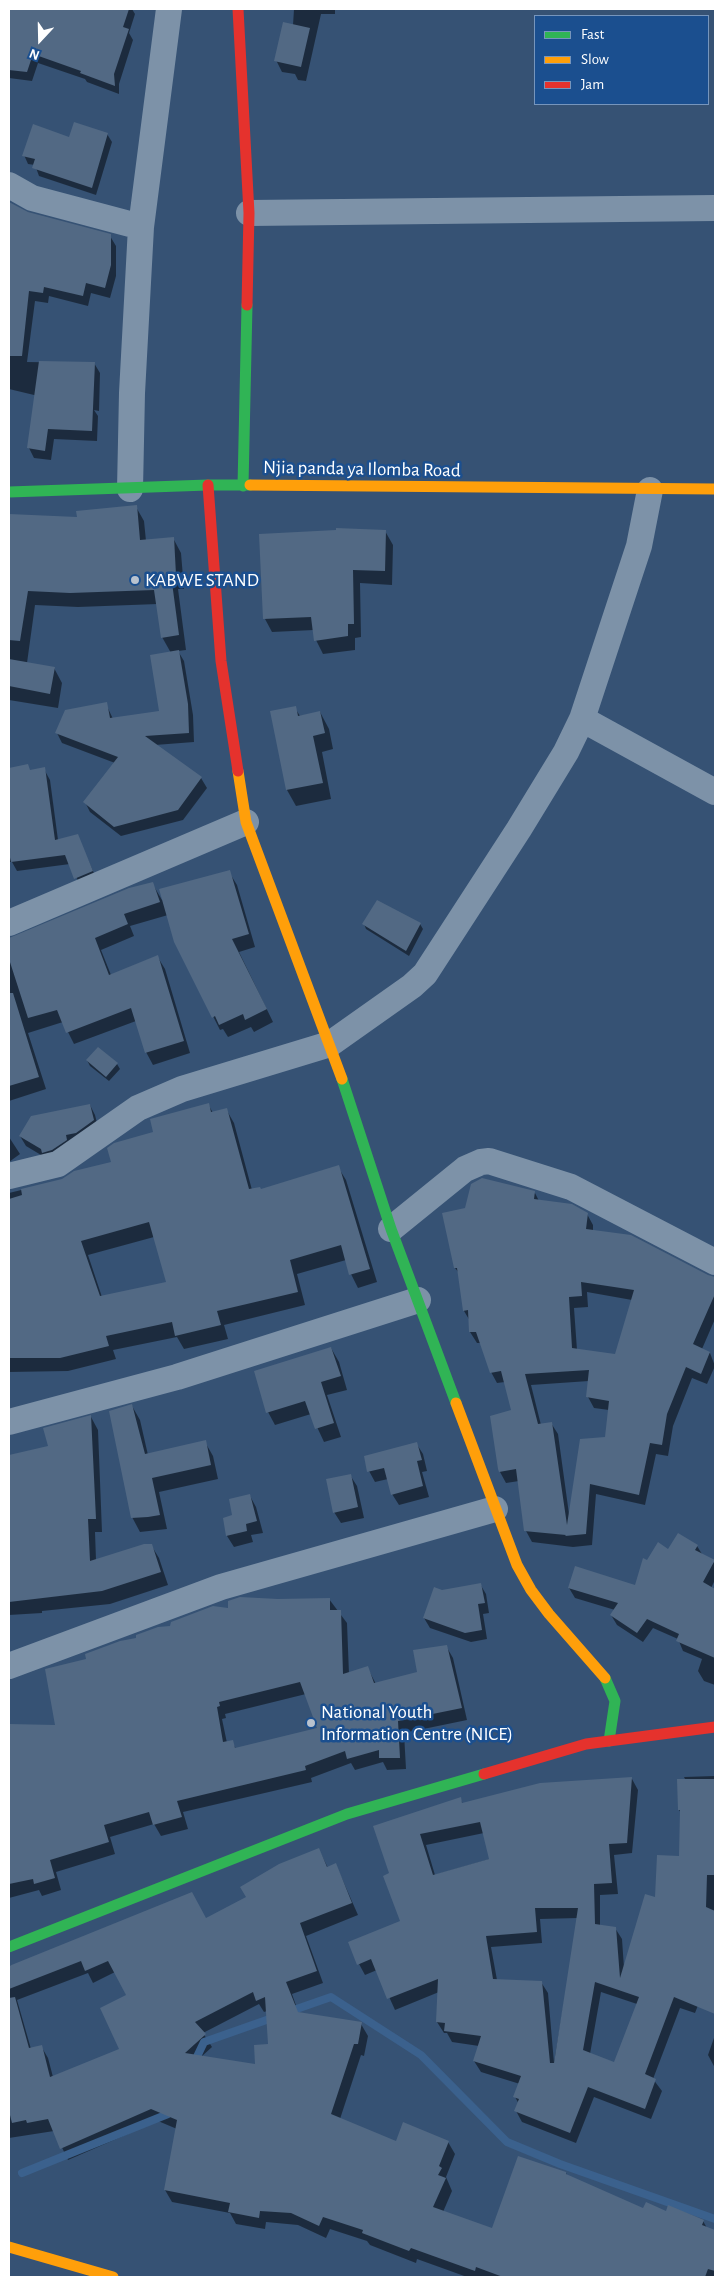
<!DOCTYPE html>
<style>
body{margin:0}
#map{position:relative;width:724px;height:2286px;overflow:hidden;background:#365274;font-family:"Alegreya Sans",sans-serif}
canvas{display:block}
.frame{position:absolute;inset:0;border:10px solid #fff;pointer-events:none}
.legend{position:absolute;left:534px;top:15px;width:175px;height:90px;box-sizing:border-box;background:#1b4f8f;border:1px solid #7695bc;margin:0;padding:6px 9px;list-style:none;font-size:15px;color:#fff}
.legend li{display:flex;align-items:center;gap:10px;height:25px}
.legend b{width:25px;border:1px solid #7695bc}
.north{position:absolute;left:15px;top:15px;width:50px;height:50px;-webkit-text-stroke:4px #1b4f8f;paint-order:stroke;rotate:201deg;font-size:14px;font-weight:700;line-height:20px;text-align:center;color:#fff}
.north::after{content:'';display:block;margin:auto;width:18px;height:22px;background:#fff;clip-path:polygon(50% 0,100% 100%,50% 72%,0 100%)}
</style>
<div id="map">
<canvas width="724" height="2286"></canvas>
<div class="frame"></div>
<ul class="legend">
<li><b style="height:6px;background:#30b455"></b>Fast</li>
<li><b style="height:6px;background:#ff9f0a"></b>Slow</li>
<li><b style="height:6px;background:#e5322d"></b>Jam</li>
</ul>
<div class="north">N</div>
</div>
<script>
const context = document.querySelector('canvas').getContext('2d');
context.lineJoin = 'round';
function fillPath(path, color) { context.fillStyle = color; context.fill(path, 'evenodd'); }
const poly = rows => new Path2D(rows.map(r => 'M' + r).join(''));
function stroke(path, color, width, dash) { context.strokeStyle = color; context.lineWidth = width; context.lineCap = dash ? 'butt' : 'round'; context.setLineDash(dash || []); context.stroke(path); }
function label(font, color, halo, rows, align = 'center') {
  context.font = font + ' "Alegreya Sans",sans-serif'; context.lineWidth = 5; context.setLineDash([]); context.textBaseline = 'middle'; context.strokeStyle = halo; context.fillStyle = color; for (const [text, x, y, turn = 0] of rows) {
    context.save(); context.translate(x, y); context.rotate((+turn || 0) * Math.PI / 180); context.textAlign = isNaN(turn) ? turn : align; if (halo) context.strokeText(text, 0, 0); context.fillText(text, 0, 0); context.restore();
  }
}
const shadow = poly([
 [9,9,132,9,135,14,129,33,133,40,119,84,119,94,87,82,85,79,38,63,32,81,9,78],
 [294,9,335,9,335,14,321,14,306,81,298,80,295,74,282,72,276,60,293,25],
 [107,134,112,142,96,195,39,176,35,165,28,164,24,155,70,138],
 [9,203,28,214,110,236,116,246,116,276,110,298,91,293,88,306,49,296,48,303,35,301,27,362,94,363,100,373,99,411,94,410,98,416,97,441,54,439,51,460,34,458,29,448,34,409,80,406,9,389],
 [136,507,144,521,146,541,173,538,181,553,184,589,178,589,186,650,178,651,184,661,193,715,194,742,155,745,201,778,207,788,183,820,121,836,90,812,85,802,115,763,62,743,57,733,106,704,113,719,160,712,171,653,162,637,158,604,78,607,35,605,27,663,54,668,62,683,58,708,9,700,9,515,78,518],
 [385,531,393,545,392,585,360,583,361,637,355,638,355,650,323,654,316,640,314,630,272,632,265,619],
 [295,708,300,716,320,712,329,729,333,749,322,752,331,799,296,806,287,790],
 [45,771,50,780,58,840,77,835,97,880,81,887,70,864,17,871,12,862,9,862,9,776],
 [229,872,237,885,255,947,239,952,273,1022,254,1032,251,1027,228,1037,223,1029,220,1030,175,941,168,915,130,926,134,936,101,950,111,975,157,956,165,969,190,1053,153,1065,146,1052,136,1021,74,1044,63,1022,28,1033,46,1089,9,1101,9,939,15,938,152,883,162,900],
 [364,924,420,924,423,929,409,956,366,929],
 [87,1060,117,1064,120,1069,109,1081,90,1066],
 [208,1104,213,1113,226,1109,234,1123,252,1190,261,1191,338,1167,346,1180,377,1282,358,1288,351,1274,346,1260,297,1274,305,1305,224,1325,228,1339,184,1349,177,1337,113,1350,116,1359,68,1371,9,1372,9,1193,62,1180,113,1163,155,1133],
 [154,1237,167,1283,102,1297,88,1255],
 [90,1105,95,1115,99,1131,46,1158,26,1146,20,1136],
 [9,1137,20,1154,9,1162],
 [535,1193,539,1201,587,1214,593,1225,593,1231,708,1277,715,1277,715,1319,702,1349,710,1353,715,1366,707,1384,692,1378,673,1426,668,1456,656,1454,645,1505,596,1494,592,1545,573,1547,532,1542,526,1531,519,1481,506,1483,500,1472,512,1411,505,1382,497,1383,491,1372,481,1343,477,1343,470,1332,470,1321,464,1311,459,1273,455,1268],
 [587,1292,632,1300,616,1355,577,1350,574,1308,588,1307],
 [589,1381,588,1397,594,1408,609,1410,606,1438,569,1514,558,1434,551,1423,541,1425,531,1385],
 [331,1348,339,1362,347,1390,327,1395,341,1437,324,1442,311,1414,275,1425,268,1412],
 [132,1406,140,1420,148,1455,205,1442,213,1456,218,1479,159,1492,167,1529,140,1532,132,1517],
 [91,1417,98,1430,102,1532,95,1532,96,1560,151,1545,159,1558,168,1585,110,1604,42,1611,42,1613,9,1615,9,1456,50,1447],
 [416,1443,423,1454,427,1471,422,1472,429,1497,399,1505,392,1494,388,1479,375,1482,369,1471],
 [350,1475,357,1486,364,1518,341,1523,334,1512],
 [250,1496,256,1507,263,1533,251,1535,253,1542,234,1547,227,1536,233,1516],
 [697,1546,702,1554,715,1563,715,1580,711,1588,715,1590,715,1685,704,1681,698,1671,702,1659,683,1651,678,1639,653,1628,643,1642,617,1625,611,1615,615,1610,575,1598,569,1588,636,1586,647,1561,668,1550],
 [480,1584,486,1594,489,1613,483,1614,487,1639,471,1642,430,1628,424,1618,442,1591],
 [329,1599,347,1623,349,1674,367,1667,376,1684,418,1673,446,1646,453,1658,467,1720,404,1733,406,1769,387,1770,383,1762,355,1770,351,1763,311,1778,312,1782,183,1812,188,1829,161,1836,154,1824,110,1837,115,1854,56,1872,61,1890,42,1896,39,1890,9,1898,9,1725,57,1726,87,1660,138,1639,229,1610,278,1601],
 [306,1694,319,1729,236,1749,232,1742,227,1743,222,1719,226,1718,225,1714],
 [715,1776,715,1962,695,2013,680,2008,653,2079,662,2091,651,2119,594,2097,576,2143,522,2122,516,2111,519,2104,515,2097,520,2084,481,2072,474,2061,479,2046,452,2042,447,2033,444,2033,437,2022,439,1992,395,2010,377,1970,365,1975,359,1964,401,1922,390,1874,375,1826,460,1799,463,1804,632,1779,638,1790,632,1853,614,1855,618,1894,600,1895,600,1926,615,1928,622,1939,624,1968,656,1898,680,1857,681,1813,679,1810,686,1781,684,1777],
 [484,1833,490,1859,435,1875,426,1845],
 [578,1918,554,2063,548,1993,541,1982,497,1980,491,1947,542,1943,540,1919],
 [601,1992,637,2004,615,2064,590,2054],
 [319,1850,328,1868,336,1865,358,1915,306,1936,323,1983,292,1994,299,2014,361,2024,368,2036,364,2056,361,2055,340,2119,396,2142,448,2142,455,2154,446,2177,452,2191,443,2212,493,2230,566,2173,567,2176,644,2210,667,2212,703,2221,707,2228,715,2231,715,2277,467,2277,417,2259,416,2263,370,2245,367,2241,330,2229,326,2238,298,2225,266,2222,265,2229,236,2224,230,2213,172,2202,165,2190,177,2129,158,2121,68,2160,54,2131,9,2138,9,1966,206,1920,248,1897],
 [115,1972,127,1996,121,2050,53,2077,48,2058,41,2046,31,2049,17,2000,88,1973,93,1983],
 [259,2004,264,2012,267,2011,270,2045,257,2066,201,2057,212,2047,203,2033],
 [715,2035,715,2068,708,2055]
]);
const stream = poly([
 [288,2012,331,1997,421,2055,507,2142,560,2164,715,2219],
 [194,2063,204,2042,275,2017],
 [22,2173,168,2114,171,2109]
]);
const building = poly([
 [9,9,129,9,123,27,129,29,114,74,115,86,80,73,81,71,33,54,27,72,9,70],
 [283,22,310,28,301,67,274,61],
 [74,122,108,133,92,188,32,168,35,159,22,156,33,124,69,137],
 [9,202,28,212,111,234,111,265,105,288,86,283,83,296,44,287,43,293,29,291,22,356,9,356],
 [39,361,95,362,92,431,48,429,45,451,27,448],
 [137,505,140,540,174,537,176,575,171,575,179,635,161,638,154,590,70,593,28,591,20,641,9,640,9,514,77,517,76,511],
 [336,528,386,530,385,571,353,570,354,624,348,624,348,636,314,641,311,617,263,619,259,534,336,530],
 [179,650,188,704,189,733,145,736,202,777,178,810,114,827,83,802,118,757,55,733,65,710,107,702,110,718,159,711,150,655],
 [9,659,55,667,50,694,9,686],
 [296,706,298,716,320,711,325,733,313,736,323,783,286,790,270,711],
 [28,764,30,770,45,767,55,840,78,834,93,871,74,879,65,855,11,862,9,853,9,768],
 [230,870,249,934,232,939,267,1009,245,1020,243,1014,219,1025,215,1016,212,1018,174,942,159,889],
 [153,882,160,902,124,914,128,924,95,938,109,975,158,955,184,1041,145,1053,131,1008,66,1033,57,1010,28,1018,9,959,9,938,129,888],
 [377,900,421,923,406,951,362,924],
 [9,993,13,993,39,1077,9,1086],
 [98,1047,118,1063,106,1077,86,1060],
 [209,1103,211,1112,227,1108,249,1189,260,1187,261,1189,339,1165,370,1269,349,1275,341,1245,290,1260,298,1292,217,1311,221,1325,175,1336,172,1322,106,1336,109,1346,60,1358,9,1358,9,1199,22,1195,21,1189,62,1179,74,1171,111,1162,107,1148,114,1143,153,1132,150,1119],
 [149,1222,166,1282,100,1296,81,1241],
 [90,1104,94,1120,76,1133,66,1135,67,1140,52,1150,42,1153,41,1149,19,1136,31,1116],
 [482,1178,535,1191,534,1199,572,1204,588,1213,586,1229,631,1235,708,1275,715,1277,715,1294,693,1344,710,1352,701,1374,686,1367,667,1414,662,1445,650,1443,639,1495,590,1484,586,1534,565,1536,566,1535,524,1531,516,1469,499,1472,498,1469,490,1416,511,1410,501,1371,490,1373,476,1332,469,1332,468,1310,463,1311,457,1268,454,1268,442,1213,465,1208,471,1184],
 [581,1282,634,1290,615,1354,572,1348,569,1297,582,1296],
 [589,1370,586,1397,609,1401,605,1437,580,1439,567,1525,552,1422,538,1424,525,1374],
 [331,1347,341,1376,321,1382,334,1423,315,1429,305,1401,266,1413,254,1371],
 [132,1404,145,1454,206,1440,211,1465,152,1478,160,1515,148,1517,131,1518,109,1411],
 [91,1415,96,1519,88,1519,90,1561,144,1544,152,1544,161,1572,102,1591,9,1602,9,1455,48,1446,43,1428],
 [417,1442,422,1460,417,1461,423,1486,391,1495,384,1468,367,1472,364,1456],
 [351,1474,358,1507,333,1513,326,1479],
 [250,1494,257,1521,246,1524,247,1531,226,1536,223,1518,232,1515,229,1499],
 [678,1533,698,1545,695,1550,715,1560,703,1582,715,1589,715,1658,676,1641,679,1634,647,1619,637,1633,610,1615,618,1603,568,1588,575,1566,635,1585,643,1558,647,1560,658,1542,668,1549],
 [481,1583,485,1603,478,1604,482,1630,465,1633,423,1618,434,1587,442,1590],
 [240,1597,278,1599,330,1598,330,1610,341,1610,343,1674,368,1666,374,1683,417,1672,413,1650,447,1645,462,1708,398,1721,400,1758,379,1758,379,1750,347,1759,345,1751,305,1766,306,1770,177,1801,182,1817,153,1825,149,1812,104,1825,109,1842,50,1860,55,1878,34,1884,33,1879,9,1884,9,1724,55,1725,45,1669,86,1659,85,1654,120,1641,136,1638,136,1635,158,1627,170,1626,171,1622,213,1606,228,1608,228,1601],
 [300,1682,317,1728,235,1748,233,1740,223,1742,217,1707,220,1706,219,1702],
 [632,1777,627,1843,609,1844,612,1883,594,1884,595,1924,616,1927,620,1978,645,1894,655,1897,657,1855,679,1856,680,1810,678,1810,677,1779,715,1779,715,1875,707,1875,706,1907,715,1911,715,2014,674,1997,645,2074,656,2079,645,2109,588,2087,570,2133,514,2111,519,2099,513,2097,521,2076,473,2061,481,2036,444,2031,445,2023,436,2022,438,1979,387,1999,371,1959,357,1965,348,1942,400,1921,383,1876,389,1873,373,1826,461,1797,462,1803,540,1783],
 [480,1822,489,1859,433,1875,420,1834],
 [535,1908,578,1908,554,2063,550,2063,542,1981,493,1979,486,1936,537,1932],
 [595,1982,639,1997,614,2062,583,2050],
 [319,1848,327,1867,336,1863,352,1903,300,1923,317,1971,286,1982,298,2012,362,2022,358,2044,354,2044,331,2114,396,2141,403,2122,449,2141,439,2166,442,2168,438,2175,446,2178,433,2207,492,2228,518,2156,566,2172,566,2174,643,2208,646,2202,666,2211,668,2205,704,2220,702,2225,715,2230,715,2271,708,2269,705,2277,503,2277,476,2267,475,2271,411,2248,409,2251,362,2233,363,2230,323,2217,319,2226,291,2213,260,2211,259,2218,228,2212,230,2203,164,2190,177,2120,151,2109,60,2149,48,2119,27,2123,26,2120,12,2123,9,2111,9,1998,15,1997,29,2048,42,2045,50,2077,119,2049,100,2008,126,1995,108,1961,85,1971,81,1961,9,1989,9,1966,192,1892,206,1918,246,1897,240,1887,279,1864],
 [253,1992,256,2001,265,1997,268,2044,254,2045,255,2064,185,2053,206,2034,195,2022]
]);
const street = poly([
 [9,185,32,198,141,227],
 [249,213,715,208],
 [130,489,132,393,141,227,169,9],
 [582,719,715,792],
 [9,923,246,822],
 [9,1176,58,1164,138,1108,182,1089,330,1044,412,986,425,974,519,829,566,752,582,719,639,546,650,490],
 [391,1229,465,1169,481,1162,489,1161,571,1187,715,1262],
 [9,1422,177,1377,418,1300],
 [9,1666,221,1587,495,1509]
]);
const fast = poly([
 [243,486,247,305],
 [9,492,208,485,250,485],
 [342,1079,391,1229,456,1403],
 [605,1678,615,1701,609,1741],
 [9,1947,347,1814,484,1774]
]);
const slow = poly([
 [250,485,715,489],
 [238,771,246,822,342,1079],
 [456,1403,517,1565,531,1590,549,1614,605,1678],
 [9,2247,113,2277]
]);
const jam = poly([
 [238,9,249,213,247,305],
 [208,485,221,661,238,771],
 [484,1774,586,1744,715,1727]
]);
const markers = [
 [135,580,5,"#b9c2ce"],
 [311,1723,5,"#b9c2ce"]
];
const streetNames = [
 ["Njia panda ya Ilomba Road",362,469,1]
];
const poiNames = [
 ["KABWE STAND",145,580],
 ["National Youth",321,1712],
 ["Information Centre (NICE)",321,1734]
];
fillPath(shadow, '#0007');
stroke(stream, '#3b618d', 8);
fillPath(building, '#526984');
stroke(street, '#7d92a8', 26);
stroke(fast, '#30b455', 11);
stroke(slow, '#ff9f0a', 11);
stroke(jam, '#e5322d', 11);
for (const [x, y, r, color] of markers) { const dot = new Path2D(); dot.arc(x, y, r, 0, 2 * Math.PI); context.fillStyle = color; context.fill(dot); stroke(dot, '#1b4f8f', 2); }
label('19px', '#fff', '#1b4f8f', streetNames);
label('19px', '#fff', '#1b4f8f', poiNames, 'left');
</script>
